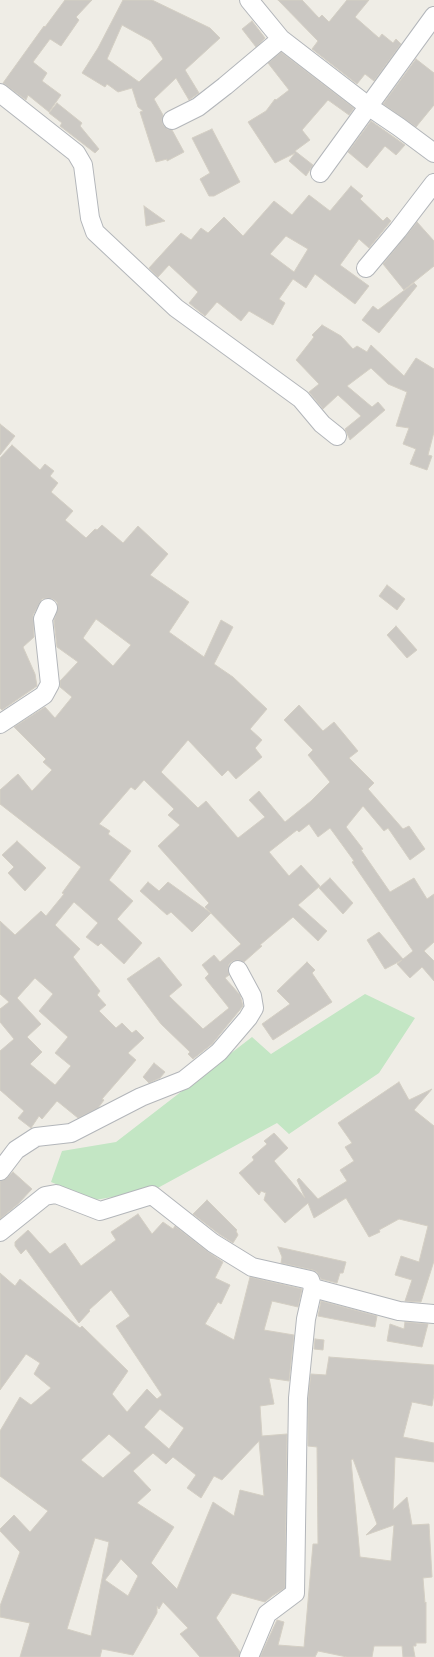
<!DOCTYPE html>
<style>
body{margin:0}
canvas{display:block;background:#efede6}
</style>
<canvas width="434" height="1657"></canvas>
<script>
const context = document.querySelector('canvas').getContext('2d');
context.lineJoin = 'round';
function fillPath(path, color) { context.fillStyle = color; context.fill(path, 'evenodd'); }
const poly = rows => new Path2D(rows.map(r => 'M' + r).join(''));
function stroke(path, color, width, dash) { context.strokeStyle = color; context.lineWidth = width; context.lineCap = dash ? 'butt' : 'round'; context.setLineDash(dash || []); context.stroke(path); }
const green = poly([
 [365,994,415,1018,379,1073,289,1134,277,1123,154,1190,95,1200,51,1182,62,1151,116,1142,252,1037,271,1054]
]);
const building = poly([
 [65,0,92,0,76,17,79,20,61,46,50,39,33,62,47,73,42,81,61,95,49,112,28,95,26,100,3,83,44,26,45,27,65,0],
 [123,0,152,0,210,28,220,38,185,70,199,93,189,100,176,78,154,99,163,115,162,120,163,125,167,129,172,130,184,152,167,161,167,159,156,162,140,112,143,111,138,107,132,88,118,92,107,84,105,87,82,73,98,48,123,0],
 [122,25,151,41,163,59,139,82,107,59,122,25],
 [278,0,302,0,319,18,322,15,329,22,347,0,369,0,355,17,379,38,382,34,393,43,396,39,401,44,374,81,365,74,357,84,312,49,318,41,278,0],
 [252,21,265,38,256,47,242,29,252,21],
 [281,52,354,108,349,115,328,100,302,130,310,140,295,151,313,165,306,176,289,161,295,153,275,163,248,122,266,111,275,99,276,100,289,90,268,63,281,52],
 [416,59,434,73,434,105,416,127,383,104,416,59],
 [57,103,82,123,80,126,99,149,95,153,60,126,62,123,49,113,57,103],
 [371,121,405,145,396,155,385,146,367,168,348,152,371,121],
 [212,129,240,182,214,196,209,196,200,179,210,173,192,138,212,129],
 [351,186,363,196,360,199,383,221,387,217,391,221,369,248,359,239,340,265,369,286,355,304,315,274,306,288,293,279,279,299,285,303,273,325,249,311,241,321,217,302,205,316,189,303,198,292,169,265,158,277,149,268,181,233,191,240,201,228,208,233,224,217,243,236,274,201,292,215,309,195,330,211,351,186],
 [286,236,308,249,294,272,270,254,286,236],
 [144,206,165,221,146,226,144,206],
 [417,222,434,241,434,266,404,290,383,264,417,222],
 [414,283,417,286,379,333,362,320,373,306,378,310,414,283],
 [322,325,341,336,353,349,357,346,367,352,371,345,404,376,416,358,434,369,434,432,428,455,432,456,427,470,410,464,416,449,403,444,409,428,396,426,407,392,388,384,371,368,347,386,372,407,378,402,385,410,350,440,345,429,361,416,338,395,323,409,309,392,319,384,296,360,314,337,312,335,322,325],
 [0,424,15,436,0,455,0,424],
 [12,445,40,470,45,464,54,471,50,476,58,483,51,492,73,511,65,520,86,538,95,529,97,530,102,525,123,543,138,526,168,554,150,575,189,602,169,632,204,657,221,620,233,627,214,664,233,677,267,709,250,729,262,740,255,748,262,757,236,779,228,770,222,776,188,740,161,772,198,808,206,801,238,838,265,817,249,800,259,791,285,822,311,801,330,782,308,755,313,750,284,720,299,705,323,731,334,722,358,751,349,758,374,783,368,789,403,829,409,826,425,849,410,860,388,828,384,831,363,806,346,827,363,849,361,850,390,892,414,878,427,899,434,894,434,942,424,951,434,961,434,981,422,967,410,978,397,964,402,960,385,969,367,940,379,932,403,959,413,951,352,862,354,861,330,828,318,837,309,824,299,832,297,830,269,852,289,876,301,865,320,886,298,905,327,931,318,941,293,917,260,945,262,946,244,962,238,960,233,961,229,964,228,969,229,975,225,978,240,995,243,1006,212,1044,193,1059,188,1054,190,1052,161,1024,127,979,159,957,182,985,169,996,203,1029,229,1008,205,978,209,974,202,965,214,955,220,962,241,944,205,907,209,903,158,846,180,825,168,815,174,809,144,780,135,790,131,787,99,824,110,831,108,834,131,851,109,880,133,901,117,919,142,943,124,964,101,943,98,946,86,937,98,923,74,902,55,925,80,949,73,957,100,991,97,995,106,1005,99,1011,116,1028,122,1023,132,1033,136,1030,144,1038,128,1053,136,1060,102,1099,104,1100,98,1108,78,1118,57,1101,42,1119,39,1116,31,1128,18,1118,24,1111,0,1090,0,1051,14,1039,0,1022,0,1009,9,1002,0,994,0,921,15,935,41,911,46,916,64,894,62,893,81,867,0,804,0,790,18,774,32,791,52,770,43,762,46,759,14,727,45,707,55,718,72,697,60,687,60,681,78,662,57,647,54,621,58,607,57,602,53,599,47,598,42,599,33,615,34,637,23,647,35,674,37,686,2,710,0,708,0,458,12,445],
 [96,619,131,645,113,666,83,638,96,619],
 [35,978,53,994,39,1011,68,1037,55,1053,71,1066,55,1085,30,1064,42,1052,27,1037,41,1024,17,998,35,978],
 [387,585,405,599,397,610,379,596,387,585],
 [396,626,417,650,407,658,387,635,396,626],
 [17,841,46,868,25,891,8,873,14,867,2,855,17,841],
 [330,878,353,903,343,914,319,888,330,878],
 [148,882,159,891,168,882,211,913,192,932,171,912,167,915,140,891,148,882],
 [307,962,315,970,312,973,332,1002,273,1040,262,1024,290,1004,277,991,307,962],
 [154,1063,165,1072,160,1078,149,1083,143,1077,154,1063],
 [399,1082,409,1100,432,1089,414,1110,434,1126,434,1261,421,1302,405,1301,412,1280,395,1275,401,1256,419,1262,428,1226,399,1219,379,1230,380,1232,369,1237,346,1198,314,1218,308,1203,285,1223,264,1200,266,1193,261,1191,259,1195,239,1173,254,1160,252,1157,267,1144,264,1141,274,1133,288,1148,274,1161,305,1198,297,1180,299,1178,318,1199,347,1181,340,1170,354,1161,345,1147,352,1143,338,1123,399,1082],
 [13,1172,32,1189,18,1204,0,1219,0,1181,4,1180,13,1172],
 [207,1200,237,1230,236,1231,238,1235,233,1243,219,1234,193,1214,207,1200],
 [138,1214,152,1234,163,1222,173,1229,175,1226,207,1251,223,1262,215,1278,230,1285,221,1304,218,1302,205,1324,234,1340,250,1277,302,1289,298,1307,272,1301,264,1330,294,1335,289,1381,269,1378,274,1404,260,1406,262,1436,287,1434,285,1588,272,1596,265,1602,232,1593,216,1618,240,1652,239,1657,200,1657,180,1634,188,1628,163,1602,159,1609,157,1606,157,1613,133,1655,102,1649,100,1657,20,1657,30,1623,0,1617,0,1606,20,1552,0,1531,0,1529,14,1515,30,1532,48,1511,0,1476,0,1431,20,1397,31,1405,51,1388,34,1374,40,1363,26,1354,0,1390,0,1273,15,1286,20,1279,80,1328,82,1326,128,1371,112,1394,127,1412,147,1389,157,1399,162,1395,116,1326,130,1316,111,1290,89,1310,90,1311,79,1323,26,1249,21,1254,15,1246,15,1242,28,1230,50,1254,65,1243,81,1266,116,1240,111,1232,138,1214],
 [160,1409,184,1428,169,1449,144,1427,160,1409],
 [109,1434,131,1453,103,1478,81,1460,109,1434],
 [259,1441,264,1496,240,1490,234,1516,213,1502,177,1589,151,1563,174,1527,137,1503,151,1490,133,1471,153,1453,166,1464,173,1457,196,1475,187,1488,201,1498,214,1476,222,1480,259,1441],
 [95,1538,109,1542,91,1636,67,1629,95,1538],
 [121,1559,138,1576,128,1596,105,1580,121,1559],
 [278,1247,346,1262,343,1273,340,1273,337,1283,321,1279,317,1272,313,1270,281,1263,282,1257,278,1247],
 [321,1301,377,1316,375,1327,318,1316,321,1301],
 [405,1322,428,1324,422,1347,387,1341,390,1324,404,1329,405,1322],
 [315,1339,324,1340,323,1350,314,1349,315,1339],
 [329,1357,434,1365,434,1394,432,1406,412,1402,403,1437,434,1443,434,1462,395,1457,393,1510,407,1497,412,1525,429,1524,432,1577,423,1578,425,1603,426,1602,426,1643,416,1643,416,1646,413,1646,415,1657,403,1657,402,1646,374,1646,372,1657,347,1657,318,1651,315,1657,260,1657,277,1620,284,1622,278,1645,304,1647,313,1544,318,1544,317,1447,308,1446,308,1399,311,1374,326,1375,329,1357],
 [353,1459,377,1524,366,1535,394,1525,391,1561,360,1557,351,1460,353,1459]
]);
const minor = poly([
 [249,0,281,39,368,106,399,127,434,153],
 [0,93,76,153,83,165,90,218,95,232,176,308,301,399,322,424,337,436],
 [172,120,198,107,225,86,281,39],
 [320,173,434,16],
 [366,268,398,230,434,183],
 [0,724,44,695,50,684,43,619,48,608],
 [0,1171,16,1150,36,1137,71,1133,141,1097,184,1080,219,1052,248,1018,254,1008,252,996,238,970],
 [0,1232,45,1196,56,1194,100,1211,152,1195,213,1243,252,1267,310,1280,313,1288,399,1311,434,1314],
 [249,1657,267,1614,295,1593,298,1398,306,1319,313,1288]
]);
fillPath(green, '#c3e6c4');
fillPath(building, '#cbc8c3');
stroke(building, '#d4cfc4', 1);
stroke(minor, '#b3b6ba', 20);
stroke(minor, '#fff', 18);
</script>
